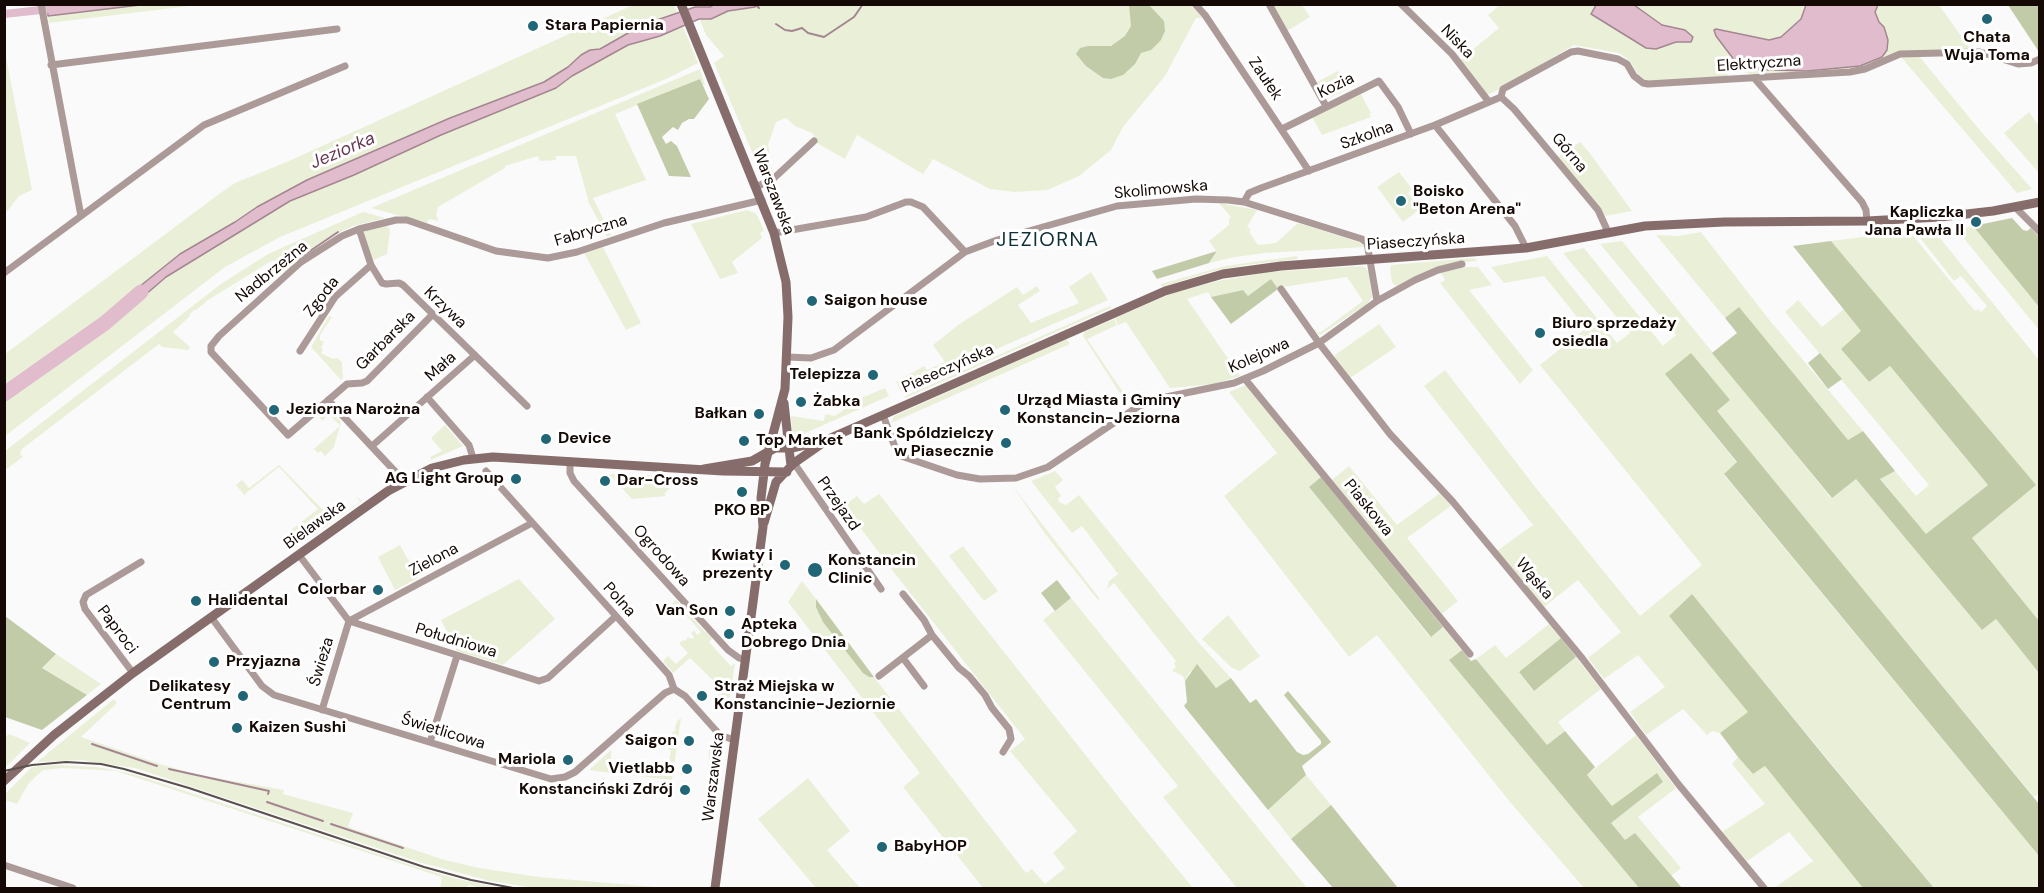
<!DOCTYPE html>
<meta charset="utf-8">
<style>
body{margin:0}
#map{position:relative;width:2044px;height:893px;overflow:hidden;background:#fafafa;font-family:"DM Sans",sans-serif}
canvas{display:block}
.frame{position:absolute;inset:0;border:6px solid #140904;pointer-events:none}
</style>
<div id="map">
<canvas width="2044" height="893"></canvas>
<div class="frame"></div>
</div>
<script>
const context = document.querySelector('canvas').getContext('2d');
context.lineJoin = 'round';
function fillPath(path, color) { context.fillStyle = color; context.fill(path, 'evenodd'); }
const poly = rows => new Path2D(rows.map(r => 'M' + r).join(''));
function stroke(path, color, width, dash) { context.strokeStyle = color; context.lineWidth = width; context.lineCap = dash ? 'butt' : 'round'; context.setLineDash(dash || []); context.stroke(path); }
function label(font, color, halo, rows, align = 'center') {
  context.font = font + ' "DM Sans",sans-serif'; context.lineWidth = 6; context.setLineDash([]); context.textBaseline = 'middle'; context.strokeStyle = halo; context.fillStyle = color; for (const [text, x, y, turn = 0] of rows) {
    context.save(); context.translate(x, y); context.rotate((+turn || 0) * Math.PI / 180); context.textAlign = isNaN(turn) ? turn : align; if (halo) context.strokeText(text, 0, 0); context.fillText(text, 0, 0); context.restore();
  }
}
const green = poly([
 [1189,4,1204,18,1196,18,1165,76,1123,127,1111,150,1079,176,1047,190,1015,192,990,189,933,159,923,174,857,135,845,159,820,145,813,139,815,137,812,133,795,126,786,118,776,122,768,145,770,153,767,154,774,175,770,177,768,175,762,175,714,63,724,56,706,35,694,5],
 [1501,4,1939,5,1969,47,1968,50,1898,53,1853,71,1766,75,1750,74,1740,70,1725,70,1728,76,1651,82,1639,76,1630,61,1619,53,1574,45,1500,89,1487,95,1460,60,1499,28,1488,15],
 [140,5,198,5,49,23,48,16],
 [633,5,674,5,698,63,666,79,280,237,225,267,5,436,5,354,219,194,235,183,289,161],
 [1273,5,1302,5,1310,17,1287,31],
 [4,47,32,190,19,196,5,214],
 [1919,56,1978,128,2032,189,2017,193,1901,57],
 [700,69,705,85,703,85,700,79,615,114,646,180,593,198,611,235,607,237,589,203,576,156,556,156,556,160,540,161,538,156,505,166,505,168,438,207,436,215,439,221,429,219,427,223,371,208],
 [1338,71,1348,89,1327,99,1317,82],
 [1361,94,1371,113,1369,114,1371,117,1322,135,1312,117],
 [2029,112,2039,126,2039,173,2004,133],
 [1580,142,1589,152,1632,211,1605,216,1558,160,1560,155],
 [1399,172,1412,189,1408,193,1420,209,1403,222,1377,187],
 [1219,203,1257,210,1247,227,1251,229,1249,232,1258,245,1276,243,1298,223,1362,243,1364,247,1265,253,1235,257,1209,263,1217,252,1209,241,1229,225,1229,219,1231,217],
 [747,210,755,213,758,217,764,231,760,233,762,238,732,262,738,273,720,279,691,224],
 [363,212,385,218,353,226,340,232,299,260,285,272,273,260,208,300,196,310,194,310,189,315,190,316,173,332,190,347,188,350,162,347,159,344,22,449,20,454,23,457,5,470,5,451,221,284,268,254],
 [387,225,390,230,387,254,373,260,364,234,366,230],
 [1973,226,2039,307,2039,330,1957,230],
 [1931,227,2039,360,2039,621,1972,538,2035,485,1831,241,1909,231,1975,311,1978,309,1981,312,1987,306,1961,276,1954,281,1914,230],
 [1701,232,1771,322,1863,431,1848,440,1739,308,1725,318,1656,235,1679,236],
 [1622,241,1831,498,1856,479,1982,630,1996,619,2039,673,2040,793,2034,797,1716,411,1730,400,1665,374,1737,463,1724,475,2039,856,2039,888,1934,888,1692,595,1669,616,1749,712,1720,733,1712,731,1707,735,1683,709,1646,735,1630,712,1665,687,1638,655,1604,679,1588,658,1621,632,1578,580,1544,607,1497,551,1533,525,1424,386,1445,370,1536,488,1640,616,1702,565,1540,365,1586,328,1544,276,1504,283,1491,267,1547,256,1617,343,1630,333,1563,253,1584,248,1663,346,1676,335,1600,244],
 [603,247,641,323,626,330,584,253],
 [1297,256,1298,259,1246,265,1210,272,1162,287,1161,284,1225,266],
 [1474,258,1478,261,1453,263,1397,287,1392,282,1390,270,1391,265],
 [1362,266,1366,268,1369,273,1372,297,1367,304,1320,335,1313,330,1315,329,1317,332,1321,332,1363,301,1347,277,1283,287,1248,296,1243,290,1211,297,1208,292,1187,299,1240,376,1214,384,1170,388,1126,322,1118,325,1115,318,1173,293,1218,281,1267,272],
 [1465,267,1478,267,1492,285,1469,290,1533,370,1520,384,1440,283,1445,280,1441,273],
 [1091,272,1108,300,901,391,896,382,924,366,927,370,945,362,933,345,958,325,1017,287,1023,295,1037,286,1040,291,1018,305,1031,323,1079,303,1069,287],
 [1798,300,1822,327,1844,309,1862,332,1841,349,1869,382,1889,365,1988,485,1926,535,1880,478,1895,471,1916,496,1929,485,1785,312],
 [1110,306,1111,308,905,398,905,396],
 [329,316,332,317,320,335,320,340,324,342,321,347,323,350,321,353,333,359,337,358,342,362,343,378,341,380,311,347],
 [1114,319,1117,325,1087,339,1125,395,1138,393,1142,399,1134,404,1131,403,1125,397,1123,398,1083,336,1084,332],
 [1379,324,1396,347,1350,378,1335,358,1335,355],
 [1066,339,1070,344,891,423,894,416],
 [1246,385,1321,477,1309,487,1430,637,1443,627,1462,650,1449,660,1639,888,1584,888,1510,802,1377,635,1349,657,1224,496,1277,453,1229,392],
 [885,388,889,396,801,435,795,435,792,432,791,416,824,421,825,414,835,416,857,400],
 [325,410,330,411,341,422,334,447,325,456,321,451,318,453,314,449,340,426,329,414,322,421,319,416],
 [445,425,463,446,431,460,430,457,442,451,431,438],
 [279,465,324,511,321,513,329,523,360,502,356,496,362,501,305,541,299,542,291,530,318,509,279,467,245,494,245,496,236,485,242,480,249,488],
 [1349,466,1397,525,1440,493,1451,506,1407,538,1458,601,1442,614,1332,480],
 [1055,471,1063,480,1055,487,1061,496,1058,499,1059,502,1066,505,1079,495,1198,642,1231,678,1217,688,1190,671,1185,681,1183,676,1172,671,1176,667,1174,663,1176,661,1114,583,1107,589,1109,581,1118,574,1082,526,1072,533,1031,481],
 [609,474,640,475,640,480,646,481,647,475,671,476,670,488,664,494,666,496,632,499],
 [1012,485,1100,599,1098,600,1046,535],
 [879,494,1133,815,1193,888,983,888,903,787,920,773,788,602,802,581,816,599,817,607,869,677,874,677,1026,873,1032,869,1045,884,1065,868,1053,853,1077,831,1010,751,1025,739,889,566,844,506,857,496,864,504],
 [400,545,418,578,395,590,378,557],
 [963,546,998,591,984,601,949,556],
 [519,579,555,619,503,665,457,651,441,620],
 [1071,598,1307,888,1237,888,1163,797,1178,786,1043,620],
 [676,600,705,632,706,631,713,638,709,642,719,653,731,666,735,663,728,709,716,699,722,689,690,658,673,673,663,661,668,656,676,664,688,653,679,643,683,640,685,641,688,637,692,639,694,637,691,633,694,630,697,635,701,632,681,609,677,611,670,610,658,619,657,617],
 [1228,615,1260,656,1240,671,1232,668,1202,639],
 [1549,624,1561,638,1519,672,1533,691,1576,657,1601,689,1558,722,1565,731,1547,746,1476,659,1495,645,1506,658],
 [56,654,101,684,87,695,42,668],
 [114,699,117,703,81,737,163,765,195,774,284,790,283,794,353,813,348,827,441,859,479,868,539,877,667,888,534,888,490,881,419,862,135,768,80,760,37,762],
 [681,718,672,780,589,770,611,750,611,769,630,771,631,767,654,769,654,774,666,775,671,751,667,747,670,743,668,741,666,744,663,740,676,730,675,728,677,721],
 [9,734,30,743,9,764,5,766,5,737],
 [1636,735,1676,788,1638,817,1681,868,1671,876,1635,833,1625,841,1610,823,1663,782,1657,774,1612,806,1587,775],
 [713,742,721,754,712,818,714,794,708,793,709,750],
 [1738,757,1753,774,1765,766,1864,888,1774,888,1813,861,1789,832,1747,861,1722,832,1765,804,1732,764],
 [56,765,97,767,133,774,417,867,453,878,500,888,482,888,468,885,467,888,440,888,442,877,116,771,63,768,43,770,29,783,17,804,5,800,5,794,32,767],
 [1306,775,1331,805,1291,839,1268,810],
 [808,778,850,831,827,850,860,888,816,888,758,819]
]);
const forest = poly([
 [1129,5,1149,5,1164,21,1165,31,1161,40,1151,50,1141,53,1135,64,1123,75,1111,79,1103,78,1086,66,1076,54,1080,48,1088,46,1111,46,1125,36,1131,26],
 [2008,5,2039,5,2039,52],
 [700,79,709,99,694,119,689,119,682,123,678,130,673,127,662,137,666,144,671,141,677,146,691,177,669,176,637,104],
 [2012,218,2023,230,2027,231,2031,228,2039,237,2039,307,1973,226],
 [1831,241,2036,485,1972,538,2039,621,2039,673,1996,619,1982,630,1856,479,1832,498,1712,353,1737,333,1725,318,1739,307,1848,440,1863,431,1895,471,1880,479,1926,534,1988,485,1890,366,1869,382,1841,349,1861,331,1793,246],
 [1217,251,1209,263,1157,279,1152,271],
 [1271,279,1278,289,1231,324,1211,297,1243,290,1248,296],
 [1691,353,1730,400,1717,411,2039,804,2039,856,1724,474,1737,462,1665,374],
 [1820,353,1842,379,1828,389,1808,363],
 [1321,477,1443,627,1431,637,1309,487],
 [1057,580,1071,598,1055,611,1041,593],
 [1692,594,1829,762,1934,888,1863,888,1765,766,1753,774,1738,757,1720,733,1748,712,1669,616],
 [816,599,874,677,869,677,863,673,823,622,816,607],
 [5,616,56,654,42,668,87,695,42,730,5,717],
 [1561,638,1576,657,1534,691,1519,672],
 [1462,650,1471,661,1476,659,1547,745,1565,731,1595,767,1587,775,1612,806,1657,773,1663,782,1611,823,1625,840,1635,833,1682,888,1639,888,1449,660],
 [1197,664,1216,688,1231,678,1250,703,1256,699,1297,752,1303,755,1308,754,1321,744,1321,741,1284,695,1288,691,1331,742,1302,766,1306,775,1268,810,1184,706,1187,702,1185,681],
 [1331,805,1398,888,1333,888,1291,839]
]);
const water = poly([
 [47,4,140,4,140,5,48,16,47,4],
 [715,4,758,5,755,7,728,11,711,19,699,19,660,36,628,45,572,76,556,88,441,135,354,175,290,201,166,277,130,308,119,303,180,254,235,222,257,207,307,180,450,118,544,82,568,67,581,55,590,50,600,49,651,20,654,21,695,7,710,7,715,4],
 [1596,5,1634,5,1662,25,1685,30,1693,37,1691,42,1676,42,1656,49,1646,48,1591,14,1596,5],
 [1806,5,1878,5,1875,12,1879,22,1884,27,1888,40,1887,50,1882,57,1860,66,1807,71,1741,69,1716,36,1714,30,1716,29,1769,40,1781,37,1801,19,1806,5]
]);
const stream = poly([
 [755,4,759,8],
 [776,24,785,30,792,31,802,28,808,33,824,37,854,17,863,4],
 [288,266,338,232],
 [92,744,157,766],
 [169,769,269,791,268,794],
 [267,802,323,821],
 [331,824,403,848]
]);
const canal = poly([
 [4,14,50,9]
]);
const river = poly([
 [4,394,105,323,141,292]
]);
const street = poly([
 [41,4,81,216],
 [1195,4,1205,15,1309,171],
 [1269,4,1326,106],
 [1401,4,1452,54,1489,102],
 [51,65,337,29],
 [1755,79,1862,202,1866,210,1867,221],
 [1501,97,1503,89,1571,52,1578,51,1618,59,1627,64,1634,76,1643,83,1648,84,1850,72,1865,69,1900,54,1980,52,2018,64,2031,63,2040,59],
 [1501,97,1514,109,1598,210,1608,232],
 [1435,125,1515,226,1526,248],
 [1282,129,1379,81,1398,107,1411,134],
 [756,187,773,179,814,141],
 [1244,202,1249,193,1261,188,1435,125,1501,97],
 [2015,207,2040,232],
 [359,229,371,265,382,283,386,284,399,283,403,285,527,406],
 [774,233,866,217,906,202,911,202,923,207,965,252],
 [4,273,204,125,345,66],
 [1281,289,1319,343,1390,434,1453,502,1582,658,1679,785,1764,888],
 [433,314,367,381,362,383,347,384,288,435,211,352,211,346,219,336,301,262,342,236,359,229,396,220,407,220,496,251,548,258,577,252,664,223,762,200],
 [300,351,335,297,371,265],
 [787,357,811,358,834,350,965,252,997,240,1117,206,1196,199,1228,200,1244,202,1362,239,1367,243,1377,301],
 [1245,379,1470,654],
 [427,397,469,445,473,458],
 [328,400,404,481],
 [883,415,898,455,957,475,980,479,1016,478,1048,467,1139,406,1166,397,1234,383,1263,371,1319,343,1377,301,1415,280,1438,270,1462,264],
 [372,446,475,355],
 [570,461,570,473,574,481,728,650,739,658,746,660],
 [794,463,881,589],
 [486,471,669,675,674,689],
 [299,555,349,621,539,681,548,678,616,616],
 [903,594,924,620,932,635,959,668,969,676,985,695,992,708,1009,729,1011,739,1003,752],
 [211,617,262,686,274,695,551,779,565,777,575,772,665,693,674,689],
 [903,658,924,686],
 [133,673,85,609,83,602,86,595,141,562],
 [879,676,932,635],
 [674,689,685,696,720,735,734,740],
 [322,710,349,621,532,523],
 [430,742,457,656],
 [4,865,73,888]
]);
const secondary = poly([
 [681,4,774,233,786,282,788,317,785,389,765,464,761,498,763,527,761,542,715,888],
 [784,403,791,466],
 [704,469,752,461,775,448,792,448,826,440,1165,291,1223,274,1281,266,1526,248,1645,226,1724,222,1867,221,1940,217,1993,211,2040,202],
 [764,523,776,482,794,463,824,442],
 [4,781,54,735,133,673,388,491,432,468,464,460,493,457,723,471,787,472]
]);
const rail = poly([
 [4,771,32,765,66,762,101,764,124,769,189,788,424,867,471,880,513,888]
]);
const markers = [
 [1987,19,6,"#206676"],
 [533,26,6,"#206676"],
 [1401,201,6,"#206676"],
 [1976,222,6,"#206676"],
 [812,301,6,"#206676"],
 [1540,333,6,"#206676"],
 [873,375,6,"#206676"],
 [801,402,6,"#206676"],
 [274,410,6,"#206676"],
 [1005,410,6,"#206676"],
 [759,414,6,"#206676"],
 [546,439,6,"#206676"],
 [744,441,6,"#206676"],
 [1006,443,6,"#206676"],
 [516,479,6,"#206676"],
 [605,481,6,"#206676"],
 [742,492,6,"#206676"],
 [785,565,6,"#206676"],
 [815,570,8,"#206676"],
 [378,590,6,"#206676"],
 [196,601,6,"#206676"],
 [730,611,6,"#206676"],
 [729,634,6,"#206676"],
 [214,662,6,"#206676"],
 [243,696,6,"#206676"],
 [702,696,6,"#206676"],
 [237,728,6,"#206676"],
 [689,741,6,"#206676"],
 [568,760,6,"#206676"],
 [687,769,6,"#206676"],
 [685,790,6,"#206676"],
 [882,847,6,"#206676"]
];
const poiNames = [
 ["Stara Papiernia",545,26],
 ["Chata",1987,38,"center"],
 ["Wuja Toma",1987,56,"center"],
 ["Boisko",1413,192],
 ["\"Beton Arena\"",1413,210],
 ["Kapliczka",1964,213,"right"],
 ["Jana Pawła II",1964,231,"right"],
 ["Saigon house",824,301],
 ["Biuro sprzedaży",1552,324],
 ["osiedla",1552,342],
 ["Telepizza",861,375,"right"],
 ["Urząd Miasta i Gminy",1017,401],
 ["Konstancin-Jeziorna",1017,419],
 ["Żabka",813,402],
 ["Jeziorna Narożna",286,410],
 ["Bałkan",747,414,"right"],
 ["Bank Spóldzielczy",994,434,"right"],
 ["w Piasecznie",994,452,"right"],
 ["Device",558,439],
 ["Top Market",756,441],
 ["AG Light Group",504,479,"right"],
 ["Dar-Cross",617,481],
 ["PKO BP",742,511,"center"],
 ["Kwiaty i",773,556,"right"],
 ["prezenty",773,574,"right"],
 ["Konstancin",828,561],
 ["Clinic",828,579],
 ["Colorbar",366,590,"right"],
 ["Halidental",208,601],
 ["Van Son",718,611,"right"],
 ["Apteka",741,625],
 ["Dobrego Dnia",741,643],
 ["Przyjazna",226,662],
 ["Delikatesy",231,687,"right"],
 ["Centrum",231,705,"right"],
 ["Straż Miejska w",714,687],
 ["Konstancinie-Jeziornie",714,705],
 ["Kaizen Sushi",249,728],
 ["Saigon",677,741,"right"],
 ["Mariola",556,760,"right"],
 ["Vietlabb",675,769,"right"],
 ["Konstanciński Zdrój",673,790,"right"],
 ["BabyHOP",894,847]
];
const streetNames = [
 ["Niska",1457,42,46],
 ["Elektryczna",1759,64,-4],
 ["Zaułek",1265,79,56],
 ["Kozia",1336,86,-26],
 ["Szkolna",1367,136,-20],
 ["Górna",1569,153,50],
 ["Skolimowska",1161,190,-5],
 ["Warszawska",773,192,69],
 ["Fabryczna",591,231,-17],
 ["Piaseczyńska",1416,242,-4],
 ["Nadbrzeżna",272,272,-39],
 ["Zgoda",322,297,-52],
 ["Krzywa",445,308,44],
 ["Garbarska",386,341,-45],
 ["Kolejowa",1259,356,-24],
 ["Mała",441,367,-42],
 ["Piaseczyńska",948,369,-24],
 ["Przejazd",838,504,55],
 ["Piaskowa",1368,508,51],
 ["Bielawska",315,525,-36],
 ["Ogrodowa",661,556,48],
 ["Zielona",434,560,-28],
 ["Wąska",1534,579,50],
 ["Polna",619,600,48],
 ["Paproci",117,630,53],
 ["Południowa",456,641,17],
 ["Świeża",322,662,-73],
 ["Świetlicowa",443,732,17],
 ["Warszawska",714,777,-83]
];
const waterNames = [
 ["Jeziorka",343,151,-23]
];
const quarterNames = [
 ["JEZIORNA",1048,241]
];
fillPath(green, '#eaf0d8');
fillPath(forest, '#c2cba8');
fillPath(water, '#e1bccd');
stroke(water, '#a48691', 1.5);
stroke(stream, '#a48691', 2);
stroke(canal, '#e1bccd', 8);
stroke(river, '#e1bccd', 15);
stroke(street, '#ac9a99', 7);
stroke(secondary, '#866d6c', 9);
stroke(rail, '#59514e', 2);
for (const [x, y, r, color] of markers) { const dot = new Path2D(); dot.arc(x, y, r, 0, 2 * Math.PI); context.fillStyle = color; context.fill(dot); stroke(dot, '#fff', 2); }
label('bold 16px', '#140904', '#fff', poiNames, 'left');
label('16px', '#140904', '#fff', streetNames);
label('italic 18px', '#673650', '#fff', waterNames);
context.letterSpacing = '1.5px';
label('20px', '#0f2f37', '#fff', quarterNames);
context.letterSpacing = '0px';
</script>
